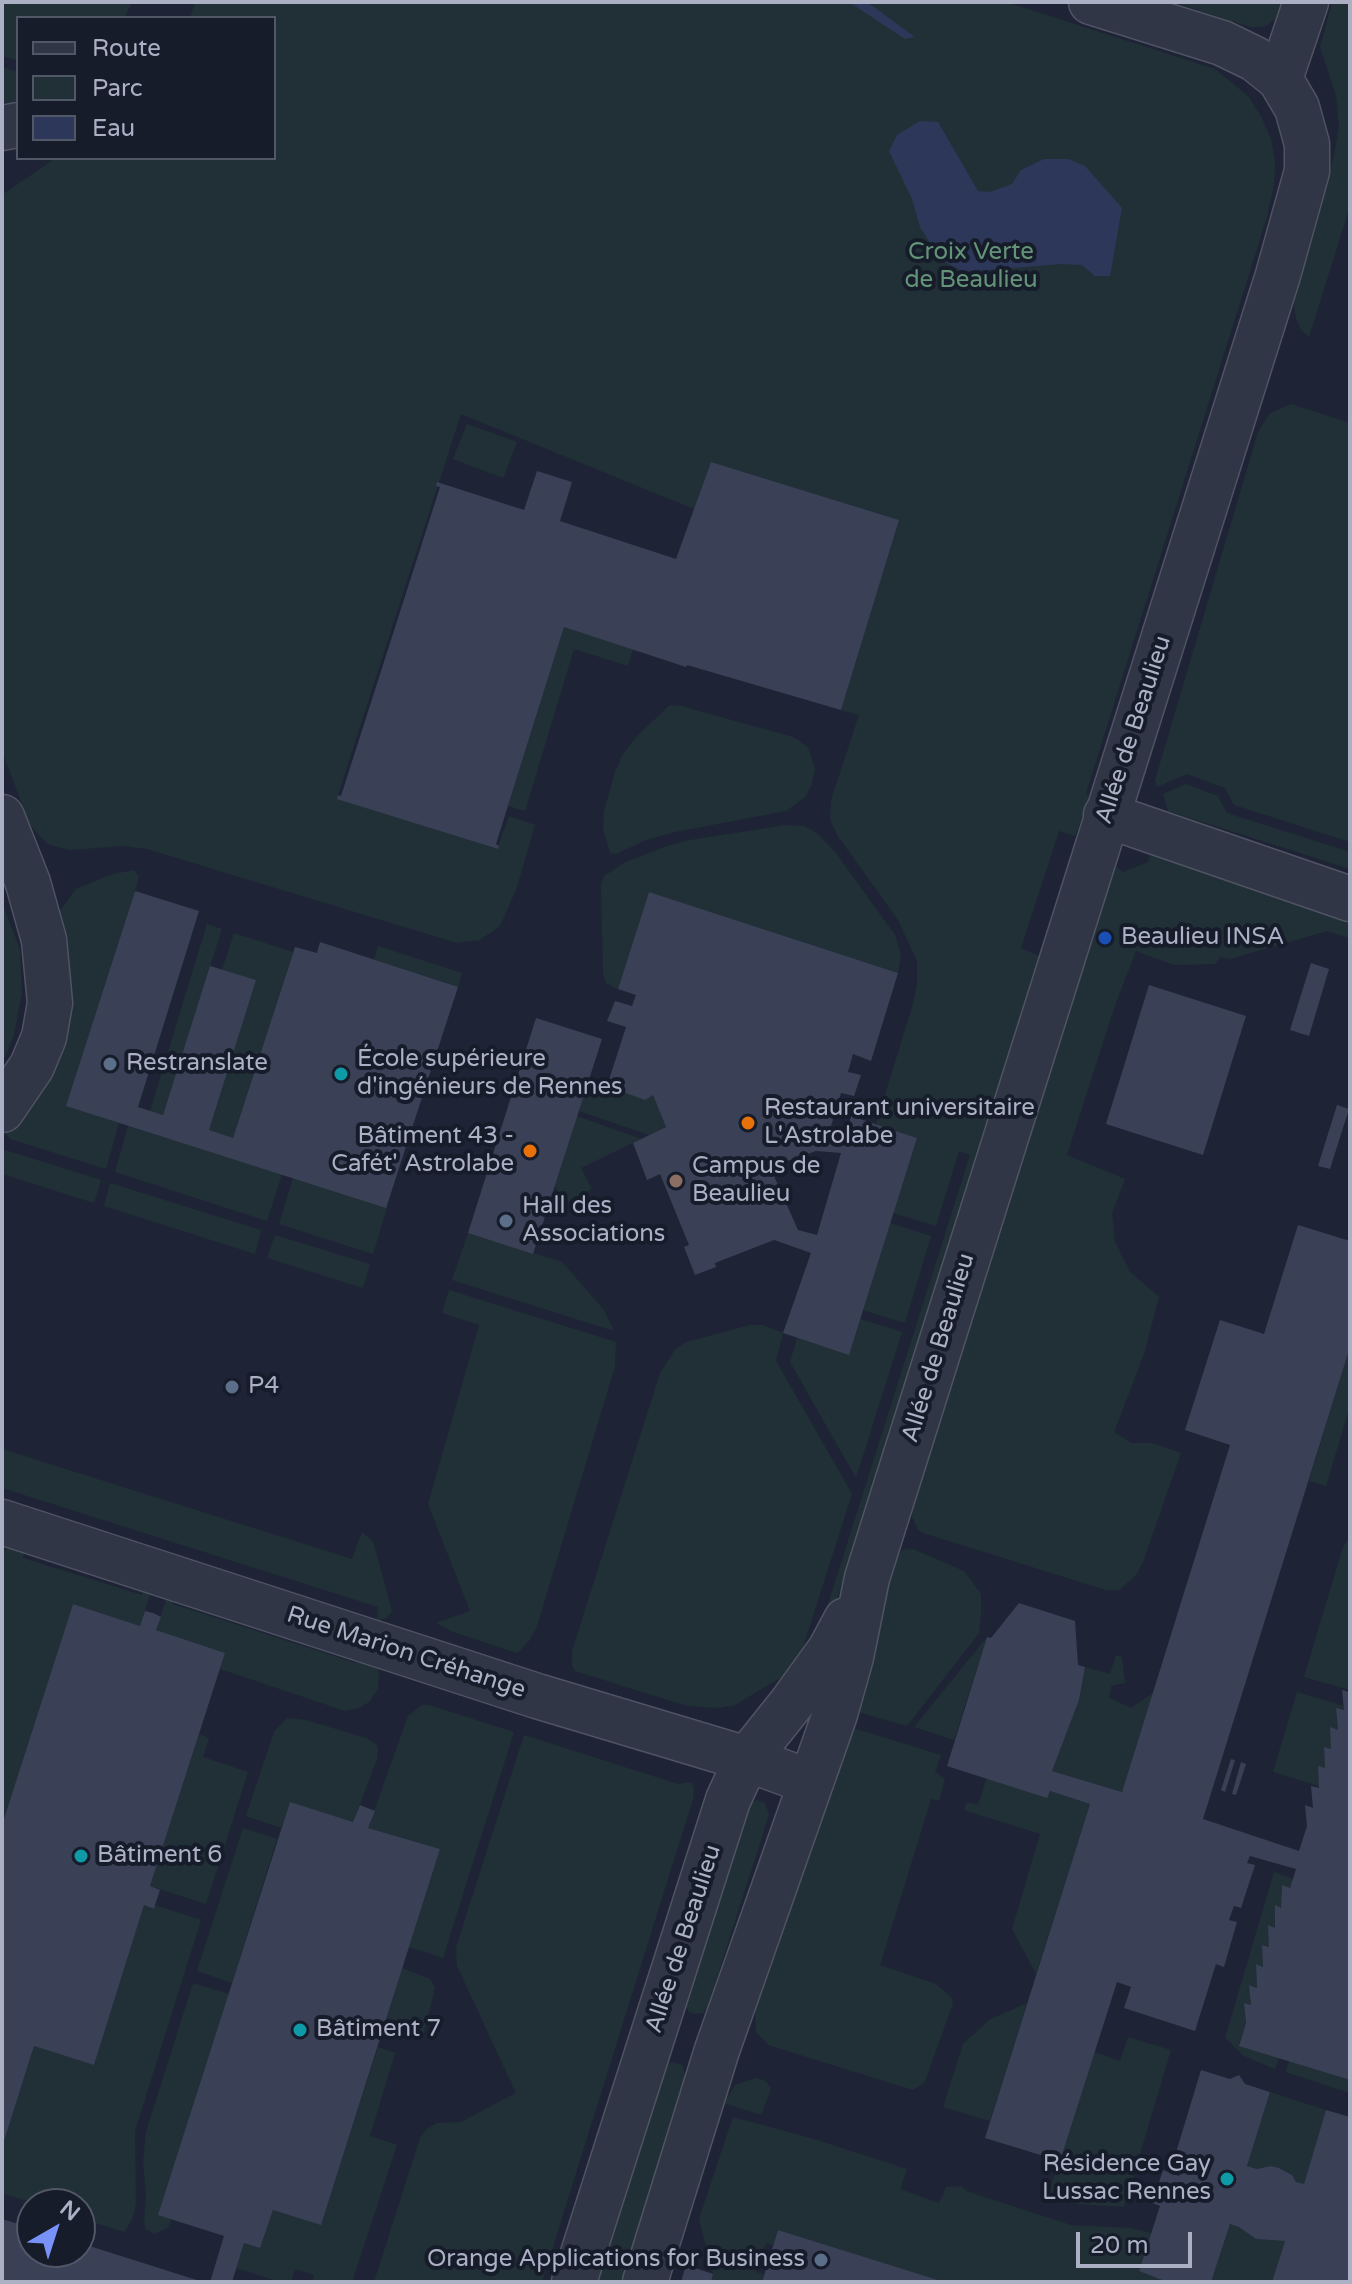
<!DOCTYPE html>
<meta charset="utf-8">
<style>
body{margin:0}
#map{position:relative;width:1352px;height:2284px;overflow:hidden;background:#1e2435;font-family:"Varela Round",sans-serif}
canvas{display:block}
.frame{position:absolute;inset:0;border:4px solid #abb0c4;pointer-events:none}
.legend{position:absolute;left:16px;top:16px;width:260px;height:144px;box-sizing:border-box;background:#171c2a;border:2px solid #525768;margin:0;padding:10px 14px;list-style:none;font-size:24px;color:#abb0c4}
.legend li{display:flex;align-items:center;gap:16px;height:40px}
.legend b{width:40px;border:2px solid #525768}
.north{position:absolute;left:16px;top:2188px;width:80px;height:80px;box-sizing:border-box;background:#171c2a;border:2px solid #525768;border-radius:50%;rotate:39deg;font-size:22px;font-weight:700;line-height:32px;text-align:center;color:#abb0c4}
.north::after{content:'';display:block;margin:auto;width:28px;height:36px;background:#7992fa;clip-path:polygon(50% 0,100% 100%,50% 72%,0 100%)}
.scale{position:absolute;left:1076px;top:2232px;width:116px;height:36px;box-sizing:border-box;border:4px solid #abb0c4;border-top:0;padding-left:10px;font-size:24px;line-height:28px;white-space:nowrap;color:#abb0c4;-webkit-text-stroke:6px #171c2a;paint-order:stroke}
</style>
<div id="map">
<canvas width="1352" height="2284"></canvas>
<div class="frame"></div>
<ul class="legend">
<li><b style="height:10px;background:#313646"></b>Route</li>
<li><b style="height:22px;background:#203036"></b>Parc</li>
<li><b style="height:22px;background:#2d3759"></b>Eau</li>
</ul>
<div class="north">N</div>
<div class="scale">20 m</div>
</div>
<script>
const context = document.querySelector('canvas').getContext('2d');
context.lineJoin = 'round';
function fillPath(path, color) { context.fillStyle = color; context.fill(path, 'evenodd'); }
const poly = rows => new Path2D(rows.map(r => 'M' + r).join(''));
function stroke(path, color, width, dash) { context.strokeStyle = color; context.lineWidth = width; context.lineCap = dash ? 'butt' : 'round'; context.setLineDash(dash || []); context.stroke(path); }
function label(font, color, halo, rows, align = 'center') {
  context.font = font + ' "Varela Round",sans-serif'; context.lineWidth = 8; context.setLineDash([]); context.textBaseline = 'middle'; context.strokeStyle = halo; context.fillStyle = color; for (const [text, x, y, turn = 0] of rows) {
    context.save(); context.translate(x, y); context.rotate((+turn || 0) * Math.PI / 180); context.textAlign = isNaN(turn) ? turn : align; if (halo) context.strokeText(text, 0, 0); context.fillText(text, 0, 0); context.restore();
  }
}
const green = poly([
 [2,2,132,2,124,18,18,18,18,60,2,56],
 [195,2,1006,2,1215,69,1248,96,1261,116,1271,139,1275,160,1274,185,1267,217,1086,793,1089,798,1075,836,1059,831,1021,948,1039,956,837,1599,811,1658,970,1155,959,1151,936,1226,893,1213,917,1138,876,1124,912,1007,917,985,917,961,898,920,837,835,830,820,831,800,859,715,841,710,899,520,711,462,694,509,461,414,337,798,497,849,509,816,535,825,516,890,500,926,480,940,457,943,147,849,124,846,69,850,47,844,30,825,2,751,2,195,56,158,274,158,274,18,190,18],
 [1172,2,1287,2,1280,15,1266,26,1259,27,1250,27],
 [1332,2,1350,2,1350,206,1309,337,1301,330,1296,319,1292,291,1334,156,1339,126,1336,95,1320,47],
 [2,67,18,72,18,105,2,102],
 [1291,404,1350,423,1350,842,1234,805,1225,788,1187,774,1157,787,1155,780,1258,432,1270,413],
 [467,424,517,442,503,478,453,459],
 [564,627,633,649,628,666,574,649,525,811,508,806],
 [670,705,681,706,793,737,801,742,808,748,815,769,811,786,805,797,786,811,675,832,646,840,616,854,610,853,603,829,604,811,615,772,623,754,638,735],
 [1186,784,1218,796,1227,813,1350,852,1350,869,1168,811,1163,794],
 [786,825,804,826,817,833,836,853,895,935,901,954,898,973,649,892,618,989,606,983,603,974,601,884,604,876,626,862,667,846,690,840],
 [1151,852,1345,916,1350,925,1350,938,1327,931,1230,959,1220,957,1215,964,1174,965,1136,951,1115,1005,1067,1155,1125,1179,1112,1213,1115,1242,1130,1272,1159,1297,1144,1354,1114,1432,1131,1443,1152,1443,1181,1453,1143,1562,1136,1575,1119,1590,1106,1590,926,1534,919,1531,912,1517,913,1504,1115,866,1123,872,1148,862],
 [134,870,139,877,67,1105,119,1123,106,1169,10,1139,6,1134,18,1119,59,912,76,889,113,874],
 [2,903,20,949,22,993,14,1035,2,1064],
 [207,924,222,929,163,1115,150,1111],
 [234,933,293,952,233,1138,209,1130,255,980,222,970],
 [378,946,462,973,458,987,374,960],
 [588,1080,653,1095,666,1127,649,1135,579,1111],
 [577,1116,641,1139,581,1168,592,1189,564,1203,555,1186],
 [128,1126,282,1174,267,1221,115,1172],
 [2,1149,101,1180,94,1203,2,1174],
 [403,1155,373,1254,279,1224,293,1178],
 [110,1183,261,1230,255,1254,104,1206],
 [890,1223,931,1236,905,1323,863,1310],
 [468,1233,562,1262,604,1310,614,1331,452,1280],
 [275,1235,370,1264,363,1288,267,1258],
 [449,1290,616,1342,615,1366,537,1626,529,1641,517,1653,453,1632,436,1623,470,1611,428,1504,479,1325,442,1313],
 [860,1319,902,1332,856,1478,790,1362,797,1338,849,1354],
 [750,1325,763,1325,783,1333,776,1361,852,1494,803,1647,790,1669,780,1678,735,1705,719,1708,687,1706,575,1671,572,1665,572,1651,660,1373,675,1350,686,1342],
 [1350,1347,1350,1406,1326,1486,1309,1481],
 [2,1449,352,1559,362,1532,373,1541,392,1611,387,1618,377,1621,378,1607,2,1488],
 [1350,1537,1350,1690,1304,1677,1343,1547],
 [26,1546,23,1558,142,1595,145,1584,153,1586,140,1626,73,1604,2,1825,2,1553,10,1547],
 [913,1549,964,1571,981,1594,981,1614,979,1633,907,1726,848,1709,898,1557,902,1550],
 [169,1591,175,1593,173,1604,356,1663,360,1652,379,1668,378,1689,369,1702,359,1708,345,1711,220,1669,225,1653,156,1630],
 [987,1637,954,1740,914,1727],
 [1116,1655,1122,1657,1125,1683,1111,1686,1109,1698,1131,1708,1153,1693,1122,1792,1052,1771,1079,1700,1085,1667,1110,1674],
 [1297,1692,1344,1706,1344,1710,1336,1709,1338,1730,1331,1749,1324,1748,1325,1768,1318,1767,1319,1786,1273,1772],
 [422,1705,429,1705,514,1732,443,1958,409,1947,440,1849,368,1828,408,1716],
 [287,1718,306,1720,366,1738,376,1744,378,1749,377,1759,353,1822,290,1803,281,1828,246,1816,274,1732],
 [843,1725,941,1755,935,1772,945,1779,939,1801,931,1799,880,1965,936,1984,951,1997,953,2003,927,2076,924,2083,913,2090,768,2045,756,2032,755,2011],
 [199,1734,209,1738,203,1757,248,1772,206,1904,150,1886],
 [524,1735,678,1784,691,1782,694,1788,693,1799,542,2282,374,2282,420,2138,427,2129,437,2123,461,2122,516,2093,457,1966,456,1947],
 [987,1778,1050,1791,1090,1804,1036,1974,1012,1929,1040,1834,964,1810,967,1802,978,1805],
 [757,1800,765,1803,769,1815,708,2005,703,2013,694,2014,689,2012,685,2004,750,1803],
 [243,1828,277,1839,232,1983,197,1971],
 [1274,1872,1293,1879,1290,1888,1282,1886,1281,1908,1275,1906,1275,1928,1269,1926,1269,1947,1262,1945,1263,1967,1256,1965,1257,1988,1250,1985,1251,2005,1244,2003,1246,2023,1239,2044,1279,2058,1275,2069,1244,2056,1225,2038],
 [144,1905,153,1909,155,1905,201,1920,135,2131,136,2204,132,2220,124,2232,80,2218,80,2204,36,2204,2,2193,2,2146,34,2046,94,2065],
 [402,1968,430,1979,435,1987,423,2037,385,2025],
 [193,1983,229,1994,172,2219,168,2228,154,2234,146,2229,144,2224,146,2196,143,2161,146,2132],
 [1027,2003,990,2121,943,2107,963,2044,989,2020],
 [1128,2037,1171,2050,1124,2207,1078,2204,1048,2195,1094,2052,1120,2061],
 [378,2047,395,2053,370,2136,397,2145,353,2279,351,2282,312,2282,314,2275,295,2269,291,2282,280,2282,236,2268,244,2243,260,2248,273,2210,321,2224],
 [1289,2061,1350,2080,1350,2093,1286,2072],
 [672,2062,682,2065,686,2079,622,2282,594,2282,665,2066],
 [755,2078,766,2081,771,2088,762,2113,758,2114,724,2103,735,2085],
 [1270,2092,1326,2110,1304,2184,1296,2182,1292,2175,1279,2168,1271,2166,1257,2169,1247,2166],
 [733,2117,814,2139,907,2169,900,2189,939,2203,946,2187,962,2186,966,2191,1071,2225,1130,2228,1151,2233,1139,2271,1167,2282,943,2282,778,2230,773,2245,766,2243,756,2272,764,2274,762,2282,711,2282,713,2274,699,2219],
 [1230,2224,1239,2227,1256,2239,1285,2241,1272,2282,1211,2282]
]);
const water = poly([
 [849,2,867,2,915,37,905,39],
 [920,121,938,122,978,191,990,192,1012,184,1021,170,1044,159,1068,159,1085,166,1122,208,1110,276,1095,276,1082,265,1061,264,964,272,941,260,920,227,912,199,889,151,897,135]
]);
const building = poly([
 [711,462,899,520,841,710,687,665,686,667,564,627,496,844,499,846,498,849,337,799,338,795,341,796,440,487,436,486,437,482,524,510,537,471,572,482,560,521,676,559],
 [135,891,199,911,138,1107,163,1115,210,966,256,980,209,1130,233,1138,295,947,317,953,320,942,458,987,386,1208,66,1106],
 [649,892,898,973,871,1061,853,1054,848,1072,861,1075,854,1096,841,1093,829,1133,846,1139,851,1116,917,1138,849,1355,783,1333,811,1253,774,1240,715,1263,716,1267,695,1275,684,1247,689,1245,660,1174,647,1180,633,1143,666,1127,653,1095,645,1100,607,1086,626,1027,607,1021,615,1001,632,1006,636,995,618,989],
 [816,1151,841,1153,817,1235,798,1230,770,1167],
 [1311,963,1329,969,1309,1036,1290,1030],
 [1149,985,1246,1016,1203,1155,1106,1124],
 [536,1018,602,1039,533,1254,468,1233],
 [1337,1105,1349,1109,1330,1169,1318,1166],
 [1298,1225,1350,1241,1350,1347,1203,1819,1299,1851,1307,1826,1305,1805,1313,1808,1311,1786,1319,1788,1318,1766,1325,1768,1324,1747,1331,1749,1330,1727,1338,1730,1336,1708,1344,1710,1342,1690,1350,1692,1350,2080,1239,2046,1246,2023,1244,2003,1251,2005,1249,1985,1257,1988,1256,1964,1263,1967,1262,1945,1269,1947,1268,1925,1275,1928,1275,1905,1281,1908,1282,1885,1290,1888,1296,1869,1250,1856,1247,1863,1255,1865,1241,1908,1234,1906,1229,1920,1237,1922,1224,1967,1216,1964,1195,2031,1124,2008,1131,1987,1117,1982,1060,2161,985,2138,1090,1804,1050,1791,1047,1798,947,1766,987,1637,991,1638,1019,1603,1075,1621,1078,1665,1085,1667,1079,1700,1052,1771,1122,1792,1230,1445,1185,1430,1220,1320,1264,1334],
 [73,1604,140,1626,145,1611,153,1613,161,1617,156,1630,225,1653,150,1886,160,1890,155,1905,154,1909,144,1905,94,2065,34,2046,3,2144,2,1825],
 [1231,1759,1235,1760,1225,1792,1221,1790],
 [1241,1762,1246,1764,1236,1795,1232,1794],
 [290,1802,353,1822,360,1805,375,1811,368,1828,440,1849,321,2225,273,2210,260,2248,244,2243,232,2282,210,2282,224,2236,158,2215],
 [1201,2070,1230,2079,1239,2075,1245,2084,1270,2092,1247,2166,1257,2169,1271,2166,1279,2168,1292,2175,1296,2182,1304,2184,1326,2110,1350,2117,1348,2282,1272,2282,1285,2241,1256,2239,1239,2227,1230,2224,1211,2282,1167,2282,1139,2271,1160,2206,1152,2203,1163,2170,1179,2176,1180,2171,1175,2165,1174,2159],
 [2,2219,32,2228,32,2252,80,2252,80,2243,203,2282,2,2282],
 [778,2230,941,2281,941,2282,762,2282],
 [686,2265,713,2274,711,2282,681,2282]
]);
const minor = poly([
 [1280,79,1306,2],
 [2,128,18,125],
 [1106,815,1350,899],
 [2,817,28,883,44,940,50,1003,44,1037,32,1066,2,1110],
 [2,1522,537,1696,747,1759,810,1782]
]);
const tertiary = poly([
 [574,2282,728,1800,747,1759,791,1704,830,1650,846,1620],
 [645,2282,717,2050,835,1714,851,1657,867,1578,1278,275,1307,171,1307,144,1297,108,1280,79,1255,59,1222,43,1091,2]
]);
const markers = [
 [1105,938,8,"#1a4fb4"],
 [110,1064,8,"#5c6f8a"],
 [341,1074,8,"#0f9aa8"],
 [748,1123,8,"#e8710a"],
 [530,1151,8,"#e8710a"],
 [676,1181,8,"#8d6e63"],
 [506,1221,8,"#5c6f8a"],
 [232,1387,8,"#5c6f8a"],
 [81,1856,8,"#0f9aa8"],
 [300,2030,8,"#0f9aa8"],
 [1227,2179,8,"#0f9aa8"],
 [821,2260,8,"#5c6f8a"]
];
const parkNames = [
 ["Croix Verte",971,253],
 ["de Beaulieu",971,281]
];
const streetNames = [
 ["Allée de Beaulieu",1134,730,-72],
 ["Allée de Beaulieu",939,1348,-73],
 ["Rue Marion Créhange",406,1653,18],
 ["Allée de Beaulieu",684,1939,-72]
];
const poiNames = [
 ["Beaulieu INSA",1121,938],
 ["École supérieure",357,1060],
 ["d'ingénieurs de Rennes",357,1088],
 ["Restranslate",126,1064],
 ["Restaurant universitaire",764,1109],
 ["L'Astrolabe",764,1137],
 ["Bâtiment 43 -",514,1137,"right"],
 ["Cafét' Astrolabe",514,1165,"right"],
 ["Campus de",692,1167],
 ["Beaulieu",692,1195],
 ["Hall des",522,1207],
 ["Associations",522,1235],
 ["P4",248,1387],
 ["Bâtiment 6",97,1856],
 ["Bâtiment 7",316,2030],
 ["Résidence Gay",1211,2165,"right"],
 ["Lussac Rennes",1211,2193,"right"],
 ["Orange Applications for Business",805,2260,"right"]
];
fillPath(green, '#203036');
fillPath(water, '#2d3759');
fillPath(building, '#3a4157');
stroke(minor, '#4f5364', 47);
stroke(tertiary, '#4f5364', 47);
stroke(minor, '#313646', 44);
stroke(tertiary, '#313646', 44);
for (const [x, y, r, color] of markers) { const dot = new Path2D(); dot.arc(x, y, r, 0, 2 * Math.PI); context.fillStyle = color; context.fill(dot); stroke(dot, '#171c2a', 3); }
label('24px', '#639477', '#171c2a', parkNames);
label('24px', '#abb0c4', '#171c2a', streetNames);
label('24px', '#abb0c4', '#171c2a', poiNames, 'left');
</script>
